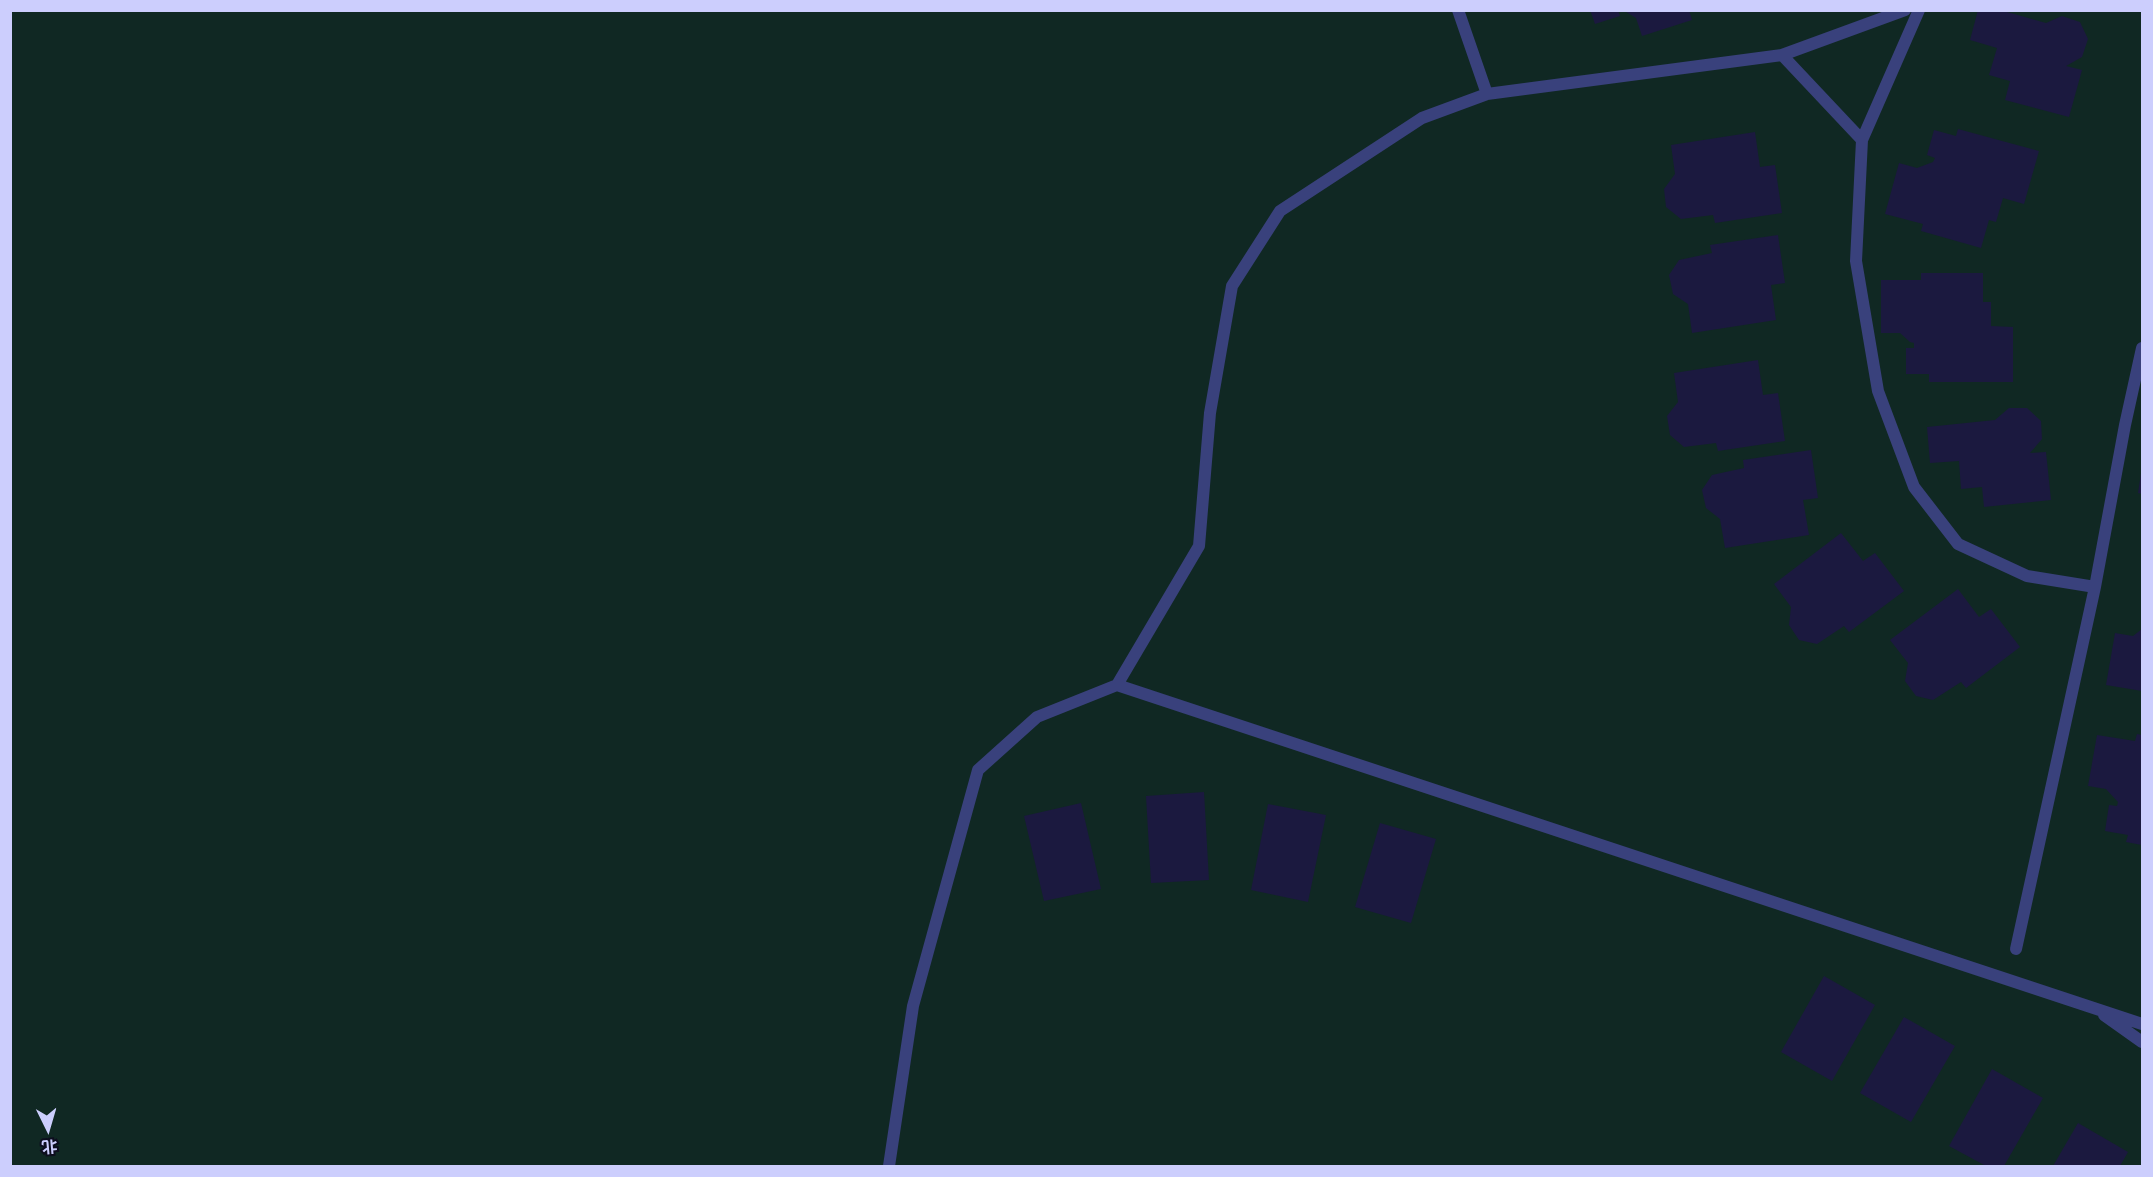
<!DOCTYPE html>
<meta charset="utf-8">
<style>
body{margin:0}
#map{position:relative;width:2153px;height:1177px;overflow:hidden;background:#0d0d1e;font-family:Ubuntu,"Noto Sans SC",sans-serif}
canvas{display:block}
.frame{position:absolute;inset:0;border:12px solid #cccefd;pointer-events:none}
.north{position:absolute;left:18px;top:1099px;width:60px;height:60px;-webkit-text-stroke:4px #0d0d1e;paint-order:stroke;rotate:175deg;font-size:16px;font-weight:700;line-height:24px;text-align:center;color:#cccefd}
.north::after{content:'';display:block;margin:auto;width:21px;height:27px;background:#cccefd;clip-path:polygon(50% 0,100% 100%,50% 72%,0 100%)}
</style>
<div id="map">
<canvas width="2153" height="1177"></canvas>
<div class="frame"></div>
<div class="north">北</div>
</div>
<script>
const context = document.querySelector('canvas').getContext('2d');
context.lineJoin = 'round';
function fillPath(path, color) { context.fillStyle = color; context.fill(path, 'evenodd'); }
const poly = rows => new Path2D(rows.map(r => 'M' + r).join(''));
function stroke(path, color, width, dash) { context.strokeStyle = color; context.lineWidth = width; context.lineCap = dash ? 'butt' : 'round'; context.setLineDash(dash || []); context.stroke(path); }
const green = poly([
 [11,11,2142,11,2142,1166,11,1166]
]);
const building = poly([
 [1590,10,1618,10,1620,16,1595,24],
 [1623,10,1689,10,1692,20,1642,36,1636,18],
 [1978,10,2000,10,2046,23,2062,16,2080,22,2088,39,2082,57,2066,66,2082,70,2069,117,2005,100,2010,81,1989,75,1997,48,1970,40],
 [1958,129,2039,151,2024,204,2003,198,1996,222,1989,220,1981,248,1921,231,1923,224,1885,214,1899,163,1917,168,1933,162,1935,158,1927,155,1934,130,1956,136],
 [1755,132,1760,167,1775,165,1782,213,1715,223,1713,215,1681,219,1666,207,1664,189,1675,174,1671,145],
 [1778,235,1785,283,1771,285,1776,320,1692,333,1688,304,1673,294,1669,275,1679,260,1712,253,1710,245],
 [1921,273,1983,273,1983,302,1991,302,1991,326,2013,327,2013,382,1929,382,1929,374,1906,374,1906,348,1914,348,1914,343,1910,342,1900,333,1881,333,1881,280,1921,280],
 [1758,360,1763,395,1778,393,1785,441,1718,451,1716,443,1684,447,1670,435,1667,416,1678,402,1674,373],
 [2009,408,2027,408,2041,421,2042,439,2030,453,2046,452,2051,500,1984,507,1982,487,1961,489,1959,461,1930,463,1927,427,1995,420],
 [1811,450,1818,498,1803,500,1809,535,1725,548,1720,519,1706,508,1702,490,1712,475,1744,468,1743,460],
 [2141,473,2142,473,2142,494,2138,493],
 [1841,533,1863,561,1875,553,1904,591,1849,632,1844,626,1817,644,1799,640,1789,625,1791,607,1774,584],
 [1958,589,1979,617,1991,609,2020,647,1966,688,1961,682,1933,700,1916,696,1905,681,1908,663,1890,640],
 [2142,629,2142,691,2106,685,2115,633,2133,636],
 [2137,734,2142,735,2142,845,2126,842,2128,835,2105,831,2109,805,2117,806,2118,802,2106,789,2088,786,2097,735,2135,741],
 [1204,792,1209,880,1151,883,1146,796],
 [1081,803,1101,889,1044,901,1024,816],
 [1268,804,1326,815,1308,902,1251,890],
 [1380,823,1436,839,1411,923,1355,907],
 [1824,976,1875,1005,1832,1081,1781,1052],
 [1904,1017,1955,1046,1911,1122,1860,1093],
 [1992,1069,2043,1098,2004,1166,1986,1166,1949,1146],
 [2078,1123,2128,1152,2120,1166,2053,1166]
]);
const minor = poly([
 [1458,10,1487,94,1422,118,1280,211,1232,286,1210,413,1199,546,1117,685,2142,1024],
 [1782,55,1905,10],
 [1487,94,1782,55,1862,140,1856,261,1878,391,1914,487,1958,544,2027,576,2095,587,2125,425,2142,348],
 [1862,140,1919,10],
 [2016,949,2095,587],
 [2104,1015,2142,1042],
 [889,1166,913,1006,978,770,1037,717,1117,685]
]);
fillPath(green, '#102823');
fillPath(building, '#1b193f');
stroke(minor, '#39417c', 12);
</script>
